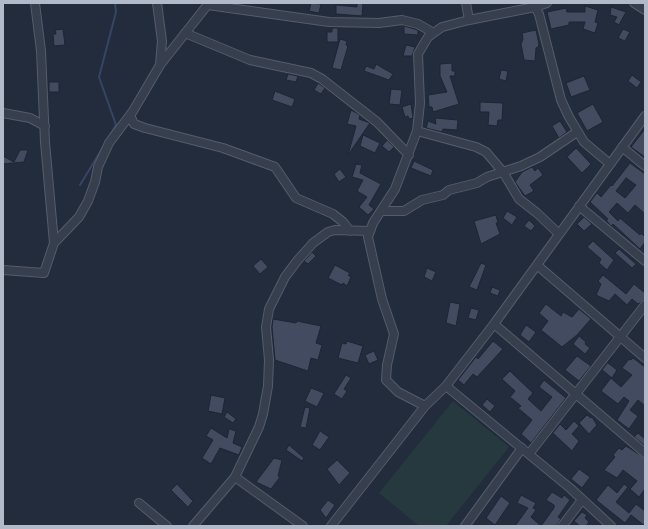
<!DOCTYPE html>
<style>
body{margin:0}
#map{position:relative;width:648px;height:529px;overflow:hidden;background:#232c3d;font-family:"Sofia Sans Condensed",sans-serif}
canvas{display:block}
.frame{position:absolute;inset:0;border:4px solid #b2b9c8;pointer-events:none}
</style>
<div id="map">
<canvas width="648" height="529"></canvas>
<div class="frame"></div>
</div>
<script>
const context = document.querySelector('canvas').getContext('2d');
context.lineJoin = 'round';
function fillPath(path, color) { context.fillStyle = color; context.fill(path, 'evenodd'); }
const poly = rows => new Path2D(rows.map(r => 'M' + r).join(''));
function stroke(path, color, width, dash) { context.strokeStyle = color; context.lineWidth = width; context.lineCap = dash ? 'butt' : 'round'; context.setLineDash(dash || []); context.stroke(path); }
const green = poly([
 [453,401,509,447,446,526,419,526,379,493]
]);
const stream = poly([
 [110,135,116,125,99,77,116,12,115,3],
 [80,185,103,147]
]);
const building = poly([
 [311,3,321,4,319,13,309,11,311,3],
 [357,3,363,4,362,16,336,14,336,5,357,7,357,3],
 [585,6,598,10,595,22,598,23,595,33,583,29,585,22,569,22,569,25,551,29,547,12,566,8,567,12,585,12,585,6],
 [611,7,626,12,619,25,614,22,617,17,610,15,611,7],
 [404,26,418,30,418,35,404,34,404,26],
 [332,28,338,28,338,42,327,42,327,32,332,32,332,28],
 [63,29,65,45,54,46,53,34,56,34,55,30,63,29],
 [623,29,630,32,625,41,618,38,623,29],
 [536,30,539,44,538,47,536,48,535,61,524,60,521,44,523,39,522,33,536,30],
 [340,39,347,41,346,45,348,46,341,70,332,68,340,39],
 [406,45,415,47,412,56,403,56,406,45],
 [452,63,452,71,455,71,455,76,450,76,459,104,433,112,432,107,429,107,428,95,447,92,440,76,440,64,452,63],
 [376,64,393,74,389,80,364,71,366,66,374,69,376,64],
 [501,70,508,71,506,81,499,79,501,70],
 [288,74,298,76,296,82,286,80,288,74],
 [632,75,641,82,637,88,628,81,632,75],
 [584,76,590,90,571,97,566,83,584,76],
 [49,82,59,82,59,92,49,92,49,82],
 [318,83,325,88,321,94,314,90,318,83],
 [391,89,402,90,400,105,389,104,391,89],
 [275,91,295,99,292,107,272,100,275,91],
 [480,102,503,103,502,120,498,120,497,126,488,125,489,112,480,112,480,102],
 [411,104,413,118,409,119,408,116,405,117,402,107,411,104],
 [593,104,603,122,587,131,577,113,593,104],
 [351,110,360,115,359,119,370,123,348,155,356,126,347,124,351,110],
 [435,118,458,120,457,130,443,129,442,132,426,128,428,121,436,124,435,118],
 [560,121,567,132,559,138,552,126,560,121],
 [645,129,645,157,631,147,645,129],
 [363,135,380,143,375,153,360,146,363,135],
 [387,140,394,147,389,152,382,146,387,140],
 [576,148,591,164,582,173,567,157,576,148],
 [20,150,28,150,24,162,3,164,3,156,14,162,20,150],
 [414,161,433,170,431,176,411,168,414,161],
 [630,163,645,174,645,214,635,205,628,213,617,203,609,212,618,221,620,218,640,235,641,233,645,237,645,242,640,249,613,224,611,226,606,220,608,219,590,202,597,193,601,197,611,185,612,186,630,163],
 [626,178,636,185,625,198,616,191,626,178],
 [356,164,362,165,360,173,381,184,369,205,374,209,368,215,359,207,367,197,357,191,363,180,352,177,356,164],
 [532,167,535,171,538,168,543,175,530,185,534,191,525,196,515,182,522,172,532,167],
 [340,169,346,177,339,182,334,174,340,169],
 [507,211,517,217,512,225,503,218,507,211],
 [496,215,498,223,496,223,500,234,481,244,474,221,496,215],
 [584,217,592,224,584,231,577,224,584,217],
 [529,220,535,226,531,231,524,226,529,220],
 [593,241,614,260,607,270,599,263,601,259,587,247,593,241],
 [619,249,636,264,632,268,615,253,619,249],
 [312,252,316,256,308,264,304,261,312,252],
 [261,259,268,267,260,274,253,266,261,259],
 [481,263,486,265,477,290,469,287,481,263],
 [335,265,350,273,348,275,351,277,347,286,343,283,342,285,328,278,335,265],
 [427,268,436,272,432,281,424,277,427,268],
 [603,275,626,294,634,284,645,293,645,300,638,304,632,299,627,305,615,294,609,301,596,295,601,284,598,281,603,275],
 [492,287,500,290,498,296,490,293,492,287],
 [450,302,460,304,456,326,446,323,450,302],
 [546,304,561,316,563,312,572,317,579,309,591,319,577,335,562,347,541,330,548,321,539,313,546,304],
 [471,308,479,310,476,320,468,318,471,308],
 [273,319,296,323,297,321,321,326,316,343,322,345,318,360,311,358,308,371,275,360,272,327,273,319],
 [526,325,536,332,529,342,520,335,526,325],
 [579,336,586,342,585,344,590,348,585,354,573,344,579,336],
 [347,341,363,346,358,363,338,358,342,343,346,344,347,341],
 [493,341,503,349,477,377,473,374,464,385,458,380,476,357,478,359,493,341],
 [374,351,378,360,369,364,365,355,374,351],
 [577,356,591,366,579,381,565,370,577,356],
 [612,357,608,363,617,370,612,378,602,370,612,357],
 [633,358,645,367,645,406,638,400,630,410,638,416,629,429,617,420,629,401,624,397,618,404,601,391,611,378,621,387,632,375,622,368,629,359,631,360,633,358],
 [510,371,533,393,528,399,541,411,552,397,539,387,544,380,566,398,531,443,521,434,532,420,518,408,521,406,510,397,515,391,502,379,510,371],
 [346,375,351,378,344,389,347,391,342,399,334,394,346,375],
 [311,388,324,393,317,407,305,401,311,388],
 [211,395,225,398,222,414,208,411,211,395],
 [487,399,495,406,490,412,482,405,487,399],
 [305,407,310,408,306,428,300,427,305,407],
 [227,412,236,419,233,423,224,417,227,412],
 [587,415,591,418,592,417,597,425,589,434,579,423,587,415],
 [574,421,579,426,572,434,579,441,572,451,554,434,552,434,560,424,566,430,574,421],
 [211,428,227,438,229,429,236,431,233,443,242,447,239,455,220,448,211,464,202,458,213,440,206,436,211,428],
 [320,431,329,437,320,450,312,445,320,431],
 [638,433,645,439,645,446,634,437,638,433],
 [289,445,304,458,302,461,286,450,289,445],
 [626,446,645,458,645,489,639,497,630,489,637,481,623,470,617,478,604,470,615,457,613,455,619,448,622,450,626,446],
 [274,458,282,460,278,476,280,477,271,489,256,482,274,458],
 [337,460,350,473,339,485,327,469,337,460],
 [579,469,590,477,582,488,571,479,579,469],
 [177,484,193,501,188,507,171,490,177,484],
 [624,484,628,487,616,502,629,513,636,504,645,511,645,526,631,515,625,523,596,500,608,485,617,493,624,484],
 [552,492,562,498,564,495,570,500,558,517,561,519,556,526,515,526,528,508,517,503,521,495,536,503,533,508,536,510,531,517,541,526,554,508,554,505,546,500,552,492],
 [501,496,510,503,495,525,486,518,501,496],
 [328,500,335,505,326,518,320,510,328,500],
 [582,512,587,515,585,518,589,522,586,526,580,526,574,521,582,512]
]);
const street = poly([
 [35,3,41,51,45,142,54,243],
 [157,3,162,41,160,65],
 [466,3,469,20],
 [634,3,645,10],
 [208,5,329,22,379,23,402,20,418,24,432,32],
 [535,7,539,14,561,100,569,117,584,142,610,164],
 [185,33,250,60,311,73,322,79,377,122,409,155],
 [3,113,30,118,45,126],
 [130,115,134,124,145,128,223,148,275,167,296,198,333,214,343,222,350,231],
 [417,131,476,147,486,152,503,172,519,199,537,213,558,233],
 [622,147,645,166],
 [579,206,645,261],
 [381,211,404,211,422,200,443,195,449,190,477,183,487,177,521,166,540,157,577,132],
 [537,265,645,358],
 [3,270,44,273,54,243,79,217,88,201,95,182,98,167,109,143,133,111,160,65,209,3],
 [494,324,645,453],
 [446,386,570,488,611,526],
 [425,406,398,392,386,380,387,365,394,334,382,299,368,237,373,223,395,189,417,131,420,103,418,54,428,37,442,27,469,20,535,7,547,3],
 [529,454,645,305],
 [235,477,303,526],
 [139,503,167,526],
 [193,526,235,477,259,427,263,414,268,386,269,360,266,327,269,309,285,277,297,261,313,243,328,232,335,230,370,231],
 [331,526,425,406,446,386,494,324,645,116],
 [465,526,522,448],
 [562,526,582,500]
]);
fillPath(green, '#25393e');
stroke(stream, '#364564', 2);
fillPath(building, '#424b5f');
stroke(building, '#1e2534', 1);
stroke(street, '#555c6b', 10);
stroke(street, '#373e4d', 8);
</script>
